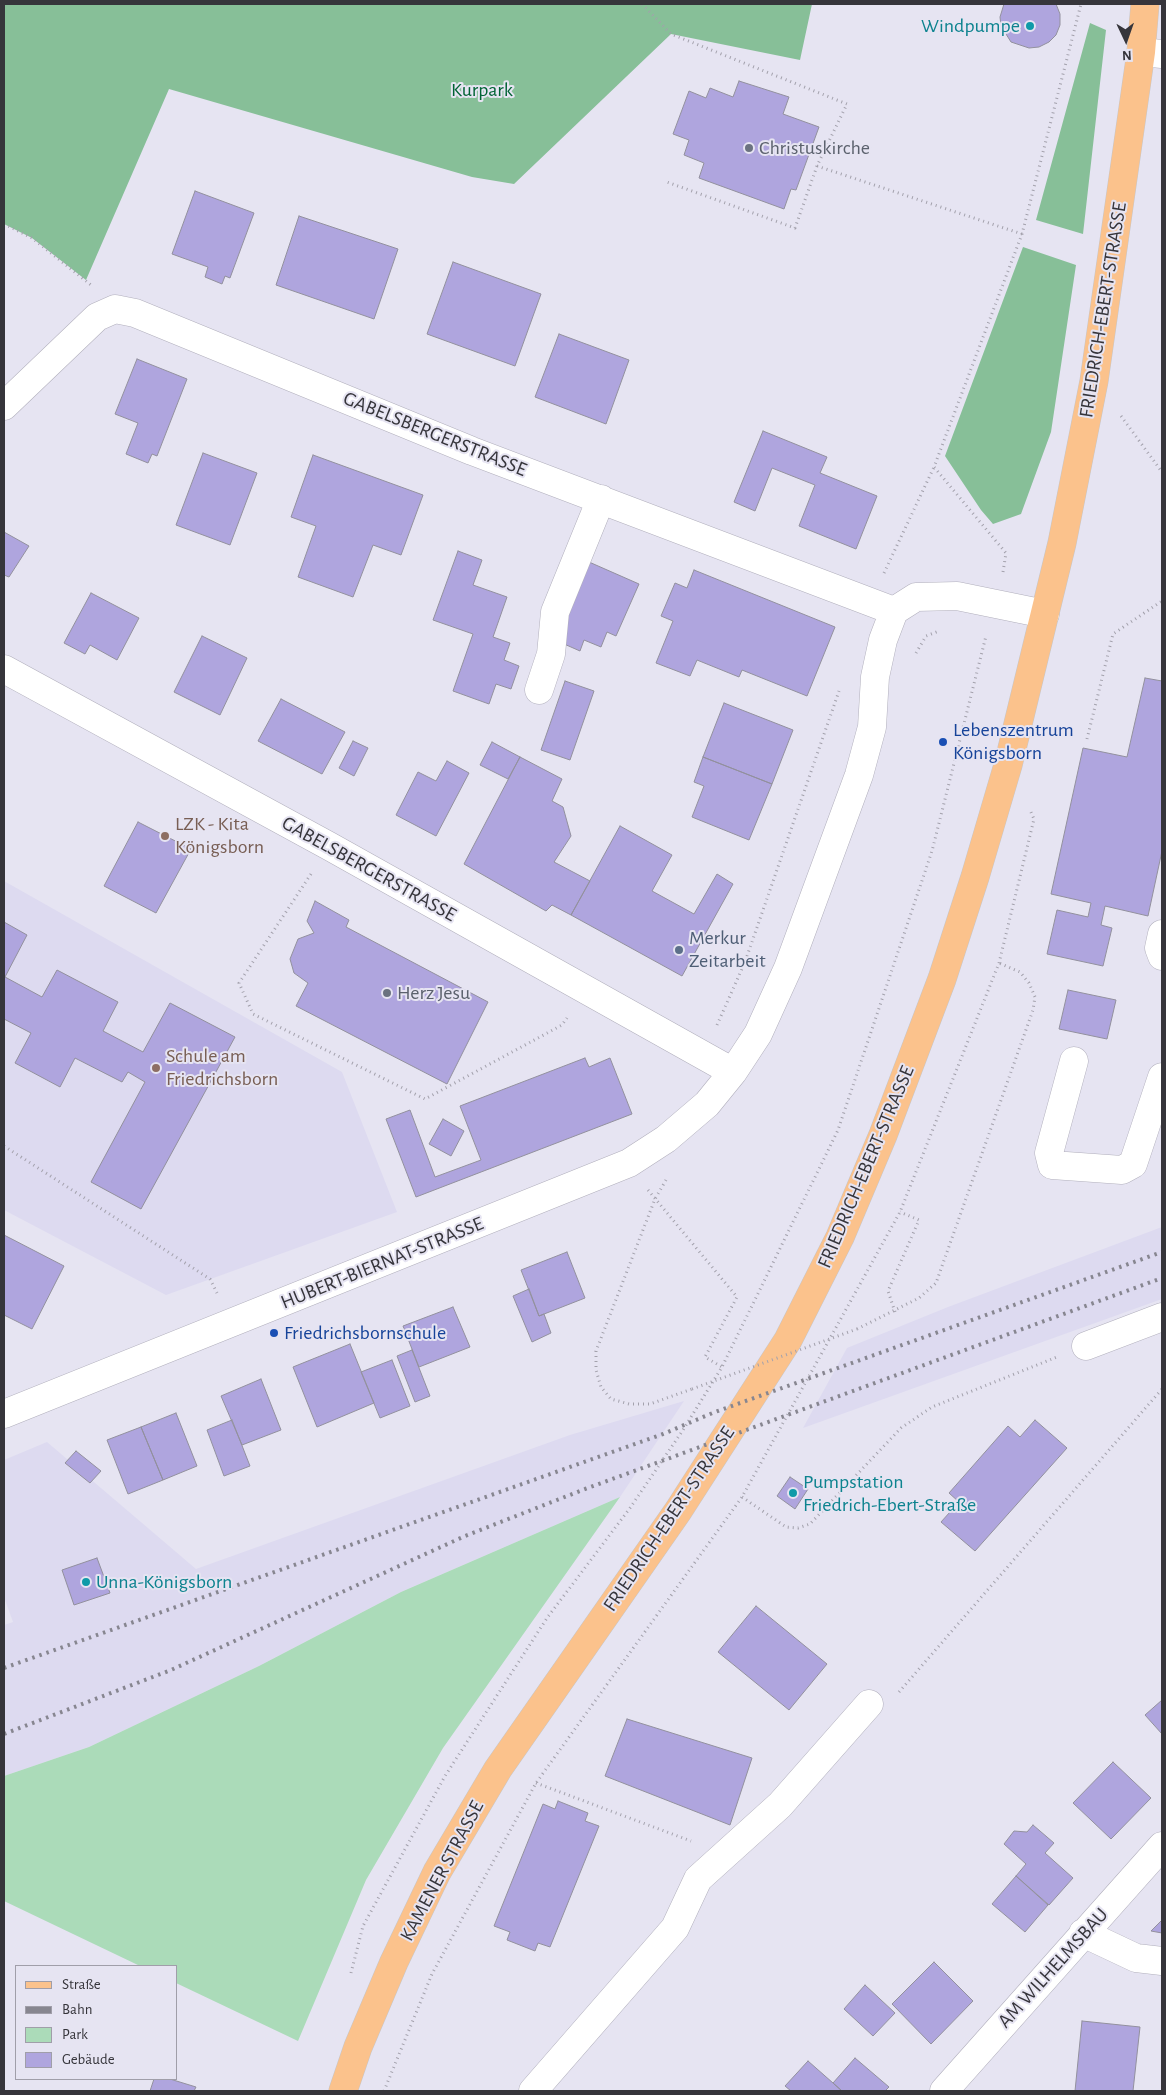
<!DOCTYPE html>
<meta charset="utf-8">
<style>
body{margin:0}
#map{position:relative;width:1166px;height:2095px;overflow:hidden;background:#e6e4f2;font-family:"Alegreya Sans",sans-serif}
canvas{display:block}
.frame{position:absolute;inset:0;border:5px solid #36353b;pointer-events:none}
.legend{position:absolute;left:15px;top:1965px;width:162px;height:115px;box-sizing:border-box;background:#e6e4f2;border:1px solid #a09ea9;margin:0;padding:6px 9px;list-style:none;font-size:15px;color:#36353b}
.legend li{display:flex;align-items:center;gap:10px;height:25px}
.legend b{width:25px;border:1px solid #a09ea9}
.north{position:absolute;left:1101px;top:15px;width:50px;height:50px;-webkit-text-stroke:4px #e6e4f2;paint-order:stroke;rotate:177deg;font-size:14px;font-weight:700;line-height:20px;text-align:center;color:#36353b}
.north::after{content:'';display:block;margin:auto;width:18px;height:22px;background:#36353b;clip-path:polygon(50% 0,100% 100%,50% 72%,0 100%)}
</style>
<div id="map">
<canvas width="1166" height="2095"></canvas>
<div class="frame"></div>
<ul class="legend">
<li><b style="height:6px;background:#fbc28c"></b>Straße</li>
<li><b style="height:6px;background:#878690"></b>Bahn</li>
<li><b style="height:14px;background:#abdbb9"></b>Park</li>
<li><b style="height:14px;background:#afa5de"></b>Gebäude</li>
</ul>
<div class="north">N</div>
</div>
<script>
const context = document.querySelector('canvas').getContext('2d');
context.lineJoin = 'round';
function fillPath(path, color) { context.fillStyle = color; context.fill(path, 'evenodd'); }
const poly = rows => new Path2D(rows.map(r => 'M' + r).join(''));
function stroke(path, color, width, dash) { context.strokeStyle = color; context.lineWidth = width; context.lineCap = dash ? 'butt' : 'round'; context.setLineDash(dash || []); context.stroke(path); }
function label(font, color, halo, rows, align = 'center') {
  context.font = font + ' "Alegreya Sans",sans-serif'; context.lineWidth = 4; context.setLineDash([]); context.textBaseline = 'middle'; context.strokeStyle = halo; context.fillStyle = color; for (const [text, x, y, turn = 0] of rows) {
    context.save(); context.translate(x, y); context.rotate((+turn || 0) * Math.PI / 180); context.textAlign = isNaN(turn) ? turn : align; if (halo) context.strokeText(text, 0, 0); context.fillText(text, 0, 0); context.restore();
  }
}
const built = poly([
 [4,881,342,1072,397,1212,166,1295,4,1210],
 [1162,1227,1162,1299,803,1428,847,1348,948,1307],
 [684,1401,620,1497,401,1592,259,1666,89,1747,4,1776,4,1625,13,1622,4,1597,4,1460,47,1442,196,1569,570,1435]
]);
const green = poly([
 [620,1497,443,1748,366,1880,298,2041,176,1983,176,1966,140,1966,4,1901,4,1776,89,1747,259,1666,401,1592]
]);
const forest = poly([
 [4,4,812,4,800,60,671,34,514,184,472,177,169,89,86,280,32,238,4,224],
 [1090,23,1106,30,1083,234,1036,220],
 [1023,247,1076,265,1051,432,1021,514,993,524,981,510,945,456]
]);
const building = poly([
 [1004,4,1056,4,1060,14,1060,25,1056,35,1049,42,1039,47,1029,48,1011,42,1001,26,1000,17,1004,4],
 [739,81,789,97,783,114,819,127,796,190,791,189,784,209,699,178,704,163,684,155,689,140,673,134,689,91,706,98,710,88,733,97,739,81],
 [195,191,254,213,230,278,225,276,222,284,205,277,208,267,172,254,195,191],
 [299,216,398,249,374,319,276,285,299,216],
 [453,262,541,294,515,366,427,334,453,262],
 [559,334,629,360,606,424,535,397,559,334],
 [137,359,187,379,157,456,152,454,148,463,126,454,138,423,115,414,137,359],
 [763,431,827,457,820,473,877,496,856,549,799,526,815,485,772,468,755,511,734,502,763,431],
 [203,453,257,473,230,545,176,525,203,453],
 [313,455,423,495,401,555,373,545,353,597,298,577,316,526,291,517,313,455],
 [4,532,29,546,9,577,4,575,4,532],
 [458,551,482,560,473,585,507,597,493,637,510,643,504,660,519,666,511,689,496,684,489,704,453,691,473,634,433,620,458,551],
 [589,562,639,584,616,636,607,632,601,647,584,640,580,651,555,640,589,562],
 [694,570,835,627,807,696,742,670,739,677,697,660,690,676,656,663,673,621,661,616,675,583,687,588,694,570],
 [91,593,139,618,117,660,90,645,85,654,64,643,91,593],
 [202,636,247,658,220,715,174,692,202,636],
 [1145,678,1162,681,1162,851,1148,916,1105,906,1101,925,1112,928,1103,966,1047,954,1057,910,1088,917,1091,903,1051,894,1083,748,1127,757,1145,678],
 [565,681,594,691,570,760,541,750,565,681],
 [281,699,345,732,322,774,258,741,281,699],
 [724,703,793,730,772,784,703,757,724,703],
 [353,741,368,748,354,776,339,768,353,741],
 [492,742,520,757,508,779,480,765,492,742],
 [520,757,562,779,552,801,563,807,571,836,554,862,590,881,571,915,552,905,546,911,464,864,520,757],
 [703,757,772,784,749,840,692,817,704,786,694,782,703,757],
 [447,761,469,773,436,836,396,815,418,772,436,781,447,761],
 [138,822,191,849,156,913,104,886,138,822],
 [620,826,672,855,652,891,694,914,717,874,733,884,682,976,571,915,620,826],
 [315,901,349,920,346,927,488,1002,447,1084,296,1006,308,983,294,973,290,959,298,939,314,933,307,921,315,901],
 [4,922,27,935,5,977,42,997,57,970,118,1002,103,1031,143,1052,170,1003,235,1037,141,1209,91,1182,145,1082,128,1072,122,1082,75,1058,60,1087,15,1063,31,1033,4,1019,4,922],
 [1068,990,1116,1000,1107,1039,1059,1029,1068,990],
 [585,1058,589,1067,610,1058,632,1114,416,1197,386,1119,410,1110,435,1177,481,1160,460,1106,585,1058],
 [443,1119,464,1131,451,1156,429,1144,443,1119],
 [4,1235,64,1266,32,1329,4,1315,4,1235],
 [567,1252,585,1298,539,1316,521,1270,567,1252],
 [529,1289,539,1316,544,1314,551,1333,532,1342,513,1296,529,1289],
 [453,1307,470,1347,419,1367,403,1326,453,1307],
 [350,1344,374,1403,317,1427,293,1367,350,1344],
 [412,1350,430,1396,415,1402,397,1356,412,1350],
 [392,1360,410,1406,380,1418,361,1372,392,1360],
 [261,1379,281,1430,242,1445,221,1396,261,1379],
 [176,1413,197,1466,163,1480,141,1427,176,1413],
 [232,1420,250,1466,224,1476,207,1430,232,1420],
 [1035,1420,1067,1448,975,1551,941,1522,959,1502,949,1493,1008,1426,1020,1437,1035,1420],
 [141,1427,163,1480,128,1494,107,1440,141,1427],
 [76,1451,101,1471,90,1483,65,1463,76,1451],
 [790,1477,808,1489,795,1509,777,1496,790,1477],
 [97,1558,110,1593,74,1605,62,1570,97,1558],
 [756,1606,827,1664,789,1710,718,1652,756,1606],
 [1162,1700,1162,1734,1145,1715,1162,1700],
 [627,1719,752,1758,730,1825,605,1776,627,1719],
 [1113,1762,1151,1798,1111,1839,1073,1803,1113,1762],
 [558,1801,588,1813,585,1821,599,1826,550,1947,538,1943,535,1951,507,1940,510,1932,494,1926,543,1804,555,1809,558,1801],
 [1033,1825,1054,1843,1045,1853,1073,1878,1049,1905,1016,1876,1026,1864,1004,1844,1014,1831,1027,1832,1033,1825],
 [1016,1876,1048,1905,1025,1932,992,1904,1016,1876],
 [1162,1920,1162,1933,1151,1931,1162,1920],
 [934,1962,973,2001,931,2044,892,2004,934,1962],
 [865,1985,895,2013,873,2036,844,2009,865,1985],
 [1082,2021,1140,2027,1133,2091,1075,2091,1082,2021],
 [855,2058,889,2087,885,2091,842,2091,833,2083,855,2058],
 [808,2061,833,2083,842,2091,791,2091,785,2086,808,2061],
 [154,2079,170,2079,196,2087,194,2091,150,2091,154,2079]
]);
const path = poly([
 [642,4,671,34,847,104,817,166,795,228,664,181],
 [817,166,1022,234],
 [4,224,32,238,91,285],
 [1121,416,1162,472],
 [1003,572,1006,553,934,467,1022,234,1081,4],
 [884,573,934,467],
 [916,653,926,636,939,631],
 [1087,739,1113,634,1162,601],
 [311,874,239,983,253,1014,425,1099,562,1025,567,1018],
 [717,1025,745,962,839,691],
 [4,1146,210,1279,217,1293],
 [666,1180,655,1199,596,1351,596,1370,601,1387,611,1399,629,1404,650,1404,692,1389],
 [648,1190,737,1297,705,1357,722,1367],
 [895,1312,888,1291,919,1220,900,1212],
 [857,1329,919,1298,936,1283,1033,1010,1035,997,1029,983,1020,972,999,963],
 [742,1497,786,1527,798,1528,810,1524,901,1428,932,1407,1057,1357],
 [899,1692,1162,1389],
 [536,1783,691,1841],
 [351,1973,363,1926,445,1776,547,1618,630,1508,683,1430,722,1367,838,1130,932,851,986,636],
 [384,2091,432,1974,536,1783,742,1497,900,1212,999,963,1034,819,1030,810]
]);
const minor = poly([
 [1141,52,1162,54],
 [4,406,97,317,115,309,135,313,472,451,894,611],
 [4,669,329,846,733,1072],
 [539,690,551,654,555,612,601,499],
 [1162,934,1159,948,1162,956],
 [1074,1061,1049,1153,1052,1165,1122,1170,1133,1164,1162,1077],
 [1086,1346,1162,1317],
 [4,1414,629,1163,666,1139,707,1104,733,1072,758,1034,788,968,859,775,872,727,875,677,883,640,894,611,916,597,957,596,1045,614],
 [1083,1933,1136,1958,1162,1961],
 [533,2091,675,1928,698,1879,780,1805,869,1704],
 [944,2091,1162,1846]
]);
const major = poly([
 [343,2091,358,2047,394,1962,437,1872,498,1769,678,1511,788,1340,840,1237,883,1135,942,979,975,877,1008,765,1062,543,1094,381,1141,52,1145,4]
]);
const rail = poly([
 [4,1668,663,1434,715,1412,1162,1252],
 [4,1734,171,1670,465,1536,585,1489,1162,1278]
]);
const pathBridge = poly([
 [692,1389,857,1329]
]);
const markers = [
 [1030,26,5,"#0f9aa8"],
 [749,148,5,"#6b7280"],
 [943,742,5,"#1a4fb4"],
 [165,836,5,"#8d6e63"],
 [679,950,5,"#5c6f8a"],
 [387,993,5,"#6b7280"],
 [156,1068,5,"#8d6e63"],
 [274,1333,5,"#1a4fb4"],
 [793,1493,5,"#0f9aa8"],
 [86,1582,5,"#0f9aa8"]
];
const cultureNames = [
 ["Windpumpe",1020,26,"right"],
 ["Pumpstation",803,1482],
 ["Friedrich-Ebert-Straße",803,1505],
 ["Unna-Königsborn",96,1582]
];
const parkNames = [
 ["Kurpark",482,90]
];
const worshipNames = [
 ["Christuskirche",759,148],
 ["Herz Jesu",397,993]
];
const streetNames = [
 ["FRIEDRICH-EBERT-STRASSE",1103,310,-81],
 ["GABELSBERGERSTRASSE",435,434,22],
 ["GABELSBERGERSTRASSE",369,869,29],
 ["FRIEDRICH-EBERT-STRASSE",866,1167,-67],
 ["HUBERT-BIERNAT-STRASSE",382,1263,-22],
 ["FRIEDRICH-EBERT-STRASSE",669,1519,-56],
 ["KAMENER STRASSE",442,1871,-62],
 ["AM WILHELMSBAU",1053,1968,-48]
];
const transitNames = [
 ["Lebenszentrum",953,730],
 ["Königsborn",953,753],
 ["Friedrichsbornschule",284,1333]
];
const educationNames = [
 ["LZK - Kita",175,824],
 ["Königsborn",175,847],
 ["Schule am",166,1056],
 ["Friedrichsborn",166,1079]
];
const serviceNames = [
 ["Merkur",689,938],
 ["Zeitarbeit",689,961]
];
fillPath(built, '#dddaf0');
fillPath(green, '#abdbb9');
fillPath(forest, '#87bf98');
fillPath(building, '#afa5de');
stroke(building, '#92909d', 1);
stroke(minor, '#b1afbc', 29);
stroke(major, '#c7c6c8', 29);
stroke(path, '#a3a1ac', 3, [1, 4]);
stroke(minor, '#fff', 28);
stroke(major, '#fbc28c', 28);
stroke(rail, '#878690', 4, [2.5, 5]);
stroke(pathBridge, '#a3a1ac', 3, [1, 4]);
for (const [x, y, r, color] of markers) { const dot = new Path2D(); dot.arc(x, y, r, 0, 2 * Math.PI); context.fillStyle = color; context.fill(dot); stroke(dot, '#e6e4f2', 2); }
label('20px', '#0d838f', '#e6e4f2', cultureNames, 'left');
label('20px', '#006334', '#e6e4f2', parkNames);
label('20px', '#5b616d', '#e6e4f2', worshipNames, 'left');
label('20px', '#36353b', '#e6e4f2', streetNames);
label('20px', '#164399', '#e6e4f2', transitNames, 'left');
label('20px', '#785e54', '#e6e4f2', educationNames, 'left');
label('20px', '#4e5e75', '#e6e4f2', serviceNames, 'left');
</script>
